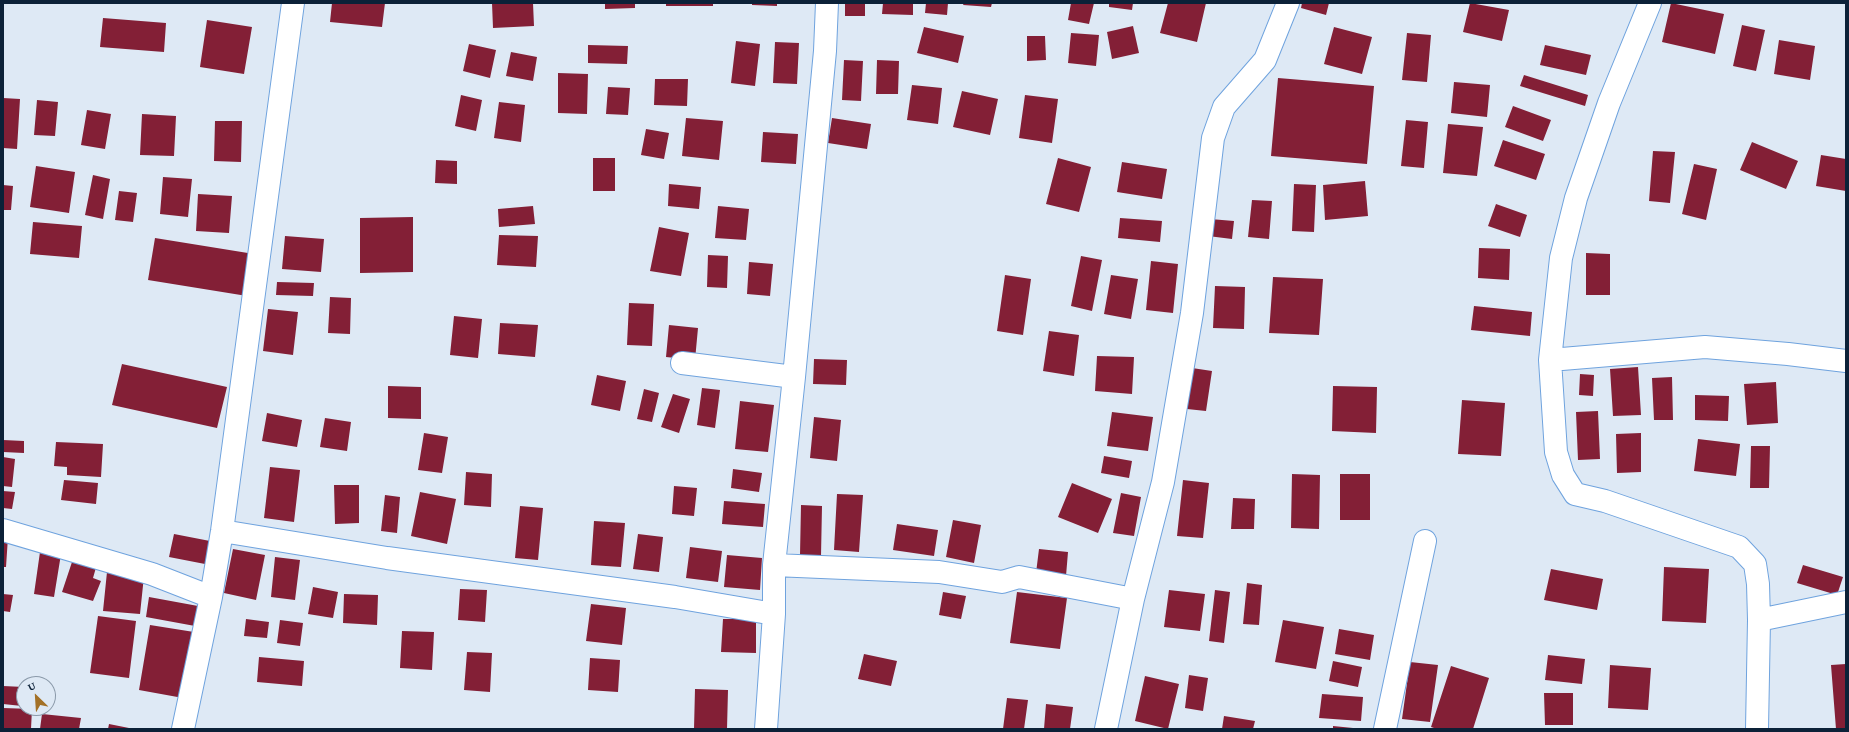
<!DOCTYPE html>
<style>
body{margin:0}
#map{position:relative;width:1849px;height:732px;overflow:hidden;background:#dee9f5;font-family:"Crimson Pro",serif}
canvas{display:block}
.frame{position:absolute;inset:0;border:4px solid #0c2138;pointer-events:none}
.north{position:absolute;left:16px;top:676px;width:40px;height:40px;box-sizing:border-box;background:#dee9f5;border:1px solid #8a99a9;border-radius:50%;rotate:335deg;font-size:11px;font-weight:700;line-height:16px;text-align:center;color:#0c2138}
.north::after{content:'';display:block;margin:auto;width:14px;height:18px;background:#a37127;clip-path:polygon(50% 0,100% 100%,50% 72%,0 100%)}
</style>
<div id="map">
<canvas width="1849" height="732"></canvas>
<div class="frame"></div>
<div class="north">U</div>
</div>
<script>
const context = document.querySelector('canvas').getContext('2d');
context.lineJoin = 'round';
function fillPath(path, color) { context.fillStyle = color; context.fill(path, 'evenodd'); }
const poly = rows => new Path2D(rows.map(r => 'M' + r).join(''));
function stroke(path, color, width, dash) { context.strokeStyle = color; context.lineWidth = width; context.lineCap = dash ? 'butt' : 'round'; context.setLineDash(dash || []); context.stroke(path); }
const building = poly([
 [332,3,385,3,382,27,330,22],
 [492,3,533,3,534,26,493,28],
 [605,3,635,3,635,8,605,9],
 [666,3,713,3,713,6,666,6],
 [752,3,777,3,777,6,752,5],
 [845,3,865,3,865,16,845,16],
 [883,3,913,3,913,15,882,14],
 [926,3,948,3,947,15,925,13],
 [964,3,992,3,991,7,963,5],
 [1071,3,1094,3,1089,24,1068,20],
 [1109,3,1133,3,1132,10,1109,7],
 [1168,3,1206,3,1197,42,1160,33],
 [1302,3,1329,3,1326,15,1301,8],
 [1470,3,1509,10,1502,41,1463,32],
 [1671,3,1724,14,1715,54,1662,42],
 [103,18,166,23,164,52,100,47],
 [207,20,252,27,244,74,200,67],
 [1742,25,1765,30,1756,71,1733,66],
 [1133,26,1139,53,1112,59,1107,32],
 [924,27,964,36,958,63,917,53],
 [1334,27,1372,37,1362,74,1324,64],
 [1071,33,1099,35,1096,66,1068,63],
 [1407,33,1431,35,1427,82,1402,80],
 [1027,36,1045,36,1046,60,1027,61],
 [1779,40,1815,46,1810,80,1774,74],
 [736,41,760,44,755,86,731,83],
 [775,42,799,43,797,84,773,83],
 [469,44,496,50,490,78,463,71],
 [588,45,628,46,627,64,588,63],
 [1545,45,1591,55,1586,75,1540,65],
 [511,52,537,57,533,81,506,76],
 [844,60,863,61,861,101,842,100],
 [877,60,899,61,898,94,876,94],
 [558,73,588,74,587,114,558,113],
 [1524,75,1588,95,1585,106,1520,86],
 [1278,78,1374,86,1367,164,1271,156],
 [655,79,688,79,687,106,654,105],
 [1454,82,1490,85,1487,117,1451,113],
 [912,85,942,88,938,124,907,120],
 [608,87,630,88,628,115,606,114],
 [962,91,998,99,990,135,953,127],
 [461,95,482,100,476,131,455,126],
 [1025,95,1058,99,1052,143,1019,138],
 [3,98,20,99,17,149,3,148],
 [37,100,58,102,55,136,34,135],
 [499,102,525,105,521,142,494,138],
 [1513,106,1551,120,1543,141,1505,127],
 [87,110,111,114,105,149,81,145],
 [142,114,176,116,174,156,140,155],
 [686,118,723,121,719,160,682,156],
 [832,118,871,124,867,149,828,143],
 [1406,120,1428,122,1424,168,1401,166],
 [215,121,242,121,241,162,214,161],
 [1448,124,1483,127,1477,176,1443,173],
 [646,129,669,133,664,159,641,155],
 [763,132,798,134,796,164,761,162],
 [1503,140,1545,154,1536,180,1494,166],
 [1752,142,1798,161,1786,189,1740,170],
 [1653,151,1675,152,1670,203,1649,201],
 [1821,155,1846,159,1846,191,1816,186],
 [593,158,615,158,615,191,593,191],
 [1058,158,1091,167,1079,212,1046,204],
 [436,160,457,161,457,184,435,183],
 [1122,162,1167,169,1162,199,1117,192],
 [1694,164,1717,169,1706,220,1682,214],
 [36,166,75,172,69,213,30,207],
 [93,175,110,179,103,219,85,215],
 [163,177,192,179,188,217,160,214],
 [1365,181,1368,216,1325,220,1323,185],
 [669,184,701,187,699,209,668,206],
 [1294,184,1316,185,1314,232,1292,231],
 [3,185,13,186,11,210,3,210],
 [119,191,137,193,133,222,115,220],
 [198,194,232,196,229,233,196,231],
 [1252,200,1272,201,1269,239,1248,237],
 [1496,204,1527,215,1520,237,1488,226],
 [533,206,535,224,499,227,498,209],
 [718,206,749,209,746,240,715,238],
 [413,217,413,272,360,273,360,218],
 [1120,218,1162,221,1160,242,1118,238],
 [1210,219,1234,221,1232,239,1208,236],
 [33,222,82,226,79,258,30,254],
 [659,227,689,233,681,276,650,271],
 [499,235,538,236,536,267,497,265],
 [285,236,324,239,321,272,282,269],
 [155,238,254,254,247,296,148,280],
 [1479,248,1510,249,1509,280,1478,278],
 [1586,253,1610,254,1610,295,1586,295],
 [708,255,728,256,727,288,707,287],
 [1081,256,1102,260,1092,311,1071,306],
 [1151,261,1178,264,1173,313,1146,310],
 [749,262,773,264,770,296,747,294],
 [1005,275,1031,279,1023,335,997,331],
 [1111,275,1138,279,1131,319,1104,314],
 [1273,277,1323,279,1319,335,1269,333],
 [277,282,314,283,313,296,276,295],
 [1215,286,1245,287,1244,329,1213,328],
 [330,297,351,298,350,334,328,333],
 [629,303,654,304,652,346,627,345],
 [1474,306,1532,312,1530,336,1471,330],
 [268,309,298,312,293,355,263,351],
 [454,316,482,319,478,358,450,355],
 [500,323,538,325,535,357,498,354],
 [669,325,698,328,695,360,666,357],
 [1049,331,1079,335,1074,376,1043,371],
 [1097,356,1134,357,1132,394,1095,391],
 [814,359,847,360,846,385,813,384],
 [122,364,227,387,217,428,112,405],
 [1638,367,1641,415,1613,416,1610,369],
 [1192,368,1212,371,1206,411,1187,409],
 [1580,374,1594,375,1593,396,1579,395],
 [597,375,626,381,620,411,591,405],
 [1672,377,1673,420,1654,420,1652,378],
 [1776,382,1778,423,1747,425,1744,384],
 [388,386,421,387,421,419,388,418],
 [1333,386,1377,387,1376,433,1332,431],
 [702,388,720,390,715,428,697,425],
 [644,389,659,393,652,422,637,419],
 [673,394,690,399,679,433,661,427],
 [1695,395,1729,396,1728,421,1695,420],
 [1462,400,1505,403,1501,456,1458,454],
 [740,401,774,405,768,452,735,449],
 [1598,411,1600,459,1578,460,1576,412],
 [1112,412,1153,417,1148,451,1107,446],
 [267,413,302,420,297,447,262,441],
 [814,417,841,420,837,461,810,458],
 [325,418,351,422,347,451,320,447],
 [424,433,448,437,442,473,418,470],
 [1641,433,1641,472,1617,473,1616,434],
 [1698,439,1740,444,1736,476,1694,471],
 [3,440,24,441,24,453,3,452],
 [56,442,103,444,101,477,67,475,67,467,54,466],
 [1751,446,1770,446,1769,488,1750,488],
 [1104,456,1132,461,1129,478,1101,473],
 [3,457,15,459,12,487,3,486],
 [270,467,300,470,294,522,264,518],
 [733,469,762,473,759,492,731,488],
 [466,472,492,474,491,507,464,505],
 [1292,474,1320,475,1319,529,1291,528],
 [1340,474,1370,474,1370,520,1340,520],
 [64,480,98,483,96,504,61,500],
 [1183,480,1209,483,1203,538,1177,536],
 [1072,483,1112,499,1098,533,1058,517],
 [334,485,359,485,359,523,335,524],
 [674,486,697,488,694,516,672,514],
 [3,491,15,492,12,509,3,508],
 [420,492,456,499,447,544,411,536],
 [1121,493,1141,497,1134,536,1113,533],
 [837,494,863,495,859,552,834,550],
 [385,495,400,497,397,533,381,531],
 [1233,498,1255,499,1254,529,1231,529],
 [724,501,765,504,763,527,722,524],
 [801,505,822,506,821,556,800,555],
 [520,506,543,508,538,560,515,558],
 [953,520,981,525,974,563,946,557],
 [594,521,625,523,621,567,591,565],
 [897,524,938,530,934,556,893,550],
 [174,534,210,541,205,564,169,557],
 [638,534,663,537,659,572,633,569],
 [3,536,8,537,6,567,3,567],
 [41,545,62,548,54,597,34,594],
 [690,547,722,551,718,582,686,578],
 [233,549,265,555,256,600,224,593],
 [1039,549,1068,552,1066,576,1036,573],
 [727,555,762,558,760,590,724,587],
 [74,556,97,564,93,578,101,581,93,601,62,592],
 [275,557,300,560,295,600,271,597],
 [1803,565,1843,577,1837,595,1797,583],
 [1664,567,1709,569,1706,623,1662,621],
 [1551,569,1603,579,1597,610,1544,600],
 [107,572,144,576,140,614,103,611],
 [1247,583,1262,585,1259,625,1243,624],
 [313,587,338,592,333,618,308,614],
 [460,589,487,590,485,622,458,620],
 [1169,590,1205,594,1200,631,1164,627],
 [1215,590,1230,592,1224,643,1209,641],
 [943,592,966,596,961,619,939,615],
 [1017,592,1067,598,1060,649,1010,643],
 [3,594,13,595,10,612,3,611],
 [344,594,378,595,377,625,343,623],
 [149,597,198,606,195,626,146,617],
 [591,604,626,608,622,645,586,641],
 [98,616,136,621,129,678,90,673],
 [246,619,269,622,267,638,244,636],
 [723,619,756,619,756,653,721,652],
 [280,620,303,623,300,646,277,643],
 [1283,620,1324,627,1316,669,1275,662],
 [150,625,194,632,183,698,139,690],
 [1339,629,1374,635,1370,660,1335,654],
 [402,631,434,632,432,670,400,668],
 [467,652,492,653,490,692,464,690],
 [864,654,897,661,891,686,858,679],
 [1548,655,1585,659,1582,684,1545,680],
 [259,657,304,661,302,686,257,682],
 [590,658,620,660,618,692,588,690],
 [1333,661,1362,667,1358,687,1329,681],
 [1410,662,1438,665,1430,722,1402,719],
 [1846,664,1846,729,1836,729,1831,665],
 [1610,665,1651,668,1648,710,1608,708],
 [1451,666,1489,678,1473,729,1437,729,1431,727],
 [1189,675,1208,678,1203,711,1185,708],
 [1145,676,1179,684,1168,729,1135,721],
 [3,686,24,687,22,706,3,704],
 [695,689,728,690,727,729,694,729],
 [1544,693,1573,693,1573,725,1545,725],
 [1322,694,1363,697,1361,721,1319,718],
 [1007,698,1028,700,1024,729,1003,729],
 [1046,704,1073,707,1070,729,1044,729],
 [3,708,32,709,31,729,3,729],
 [42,714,81,718,79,729,40,729],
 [1224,716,1255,721,1253,729,1222,729],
 [109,724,129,728,129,729,108,729],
 [1333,726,1353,728,1353,729,1333,729]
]);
const street = poly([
 [1650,3,1609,103,1576,198,1561,258,1550,360,1556,452,1563,475,1575,494,1605,501,1739,547,1755,564,1758,584,1759,620,1757,729],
 [1550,360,1705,347,1788,354,1846,361],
 [682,363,794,377],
 [3,530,152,574,211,597],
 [222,531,387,558,675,597,774,614],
 [774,565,939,572,1002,582,1019,577,1133,599],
 [1759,620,1846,602],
 [183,729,211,597,222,531,293,3],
 [766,729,774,614,774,565,794,377,825,51,827,3],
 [1106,729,1133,599,1163,482,1192,313,1213,138,1224,107,1265,60,1288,3],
 [1385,729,1425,541]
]);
fillPath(building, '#831f36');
stroke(street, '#6fa3de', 24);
stroke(street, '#fff', 22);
</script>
